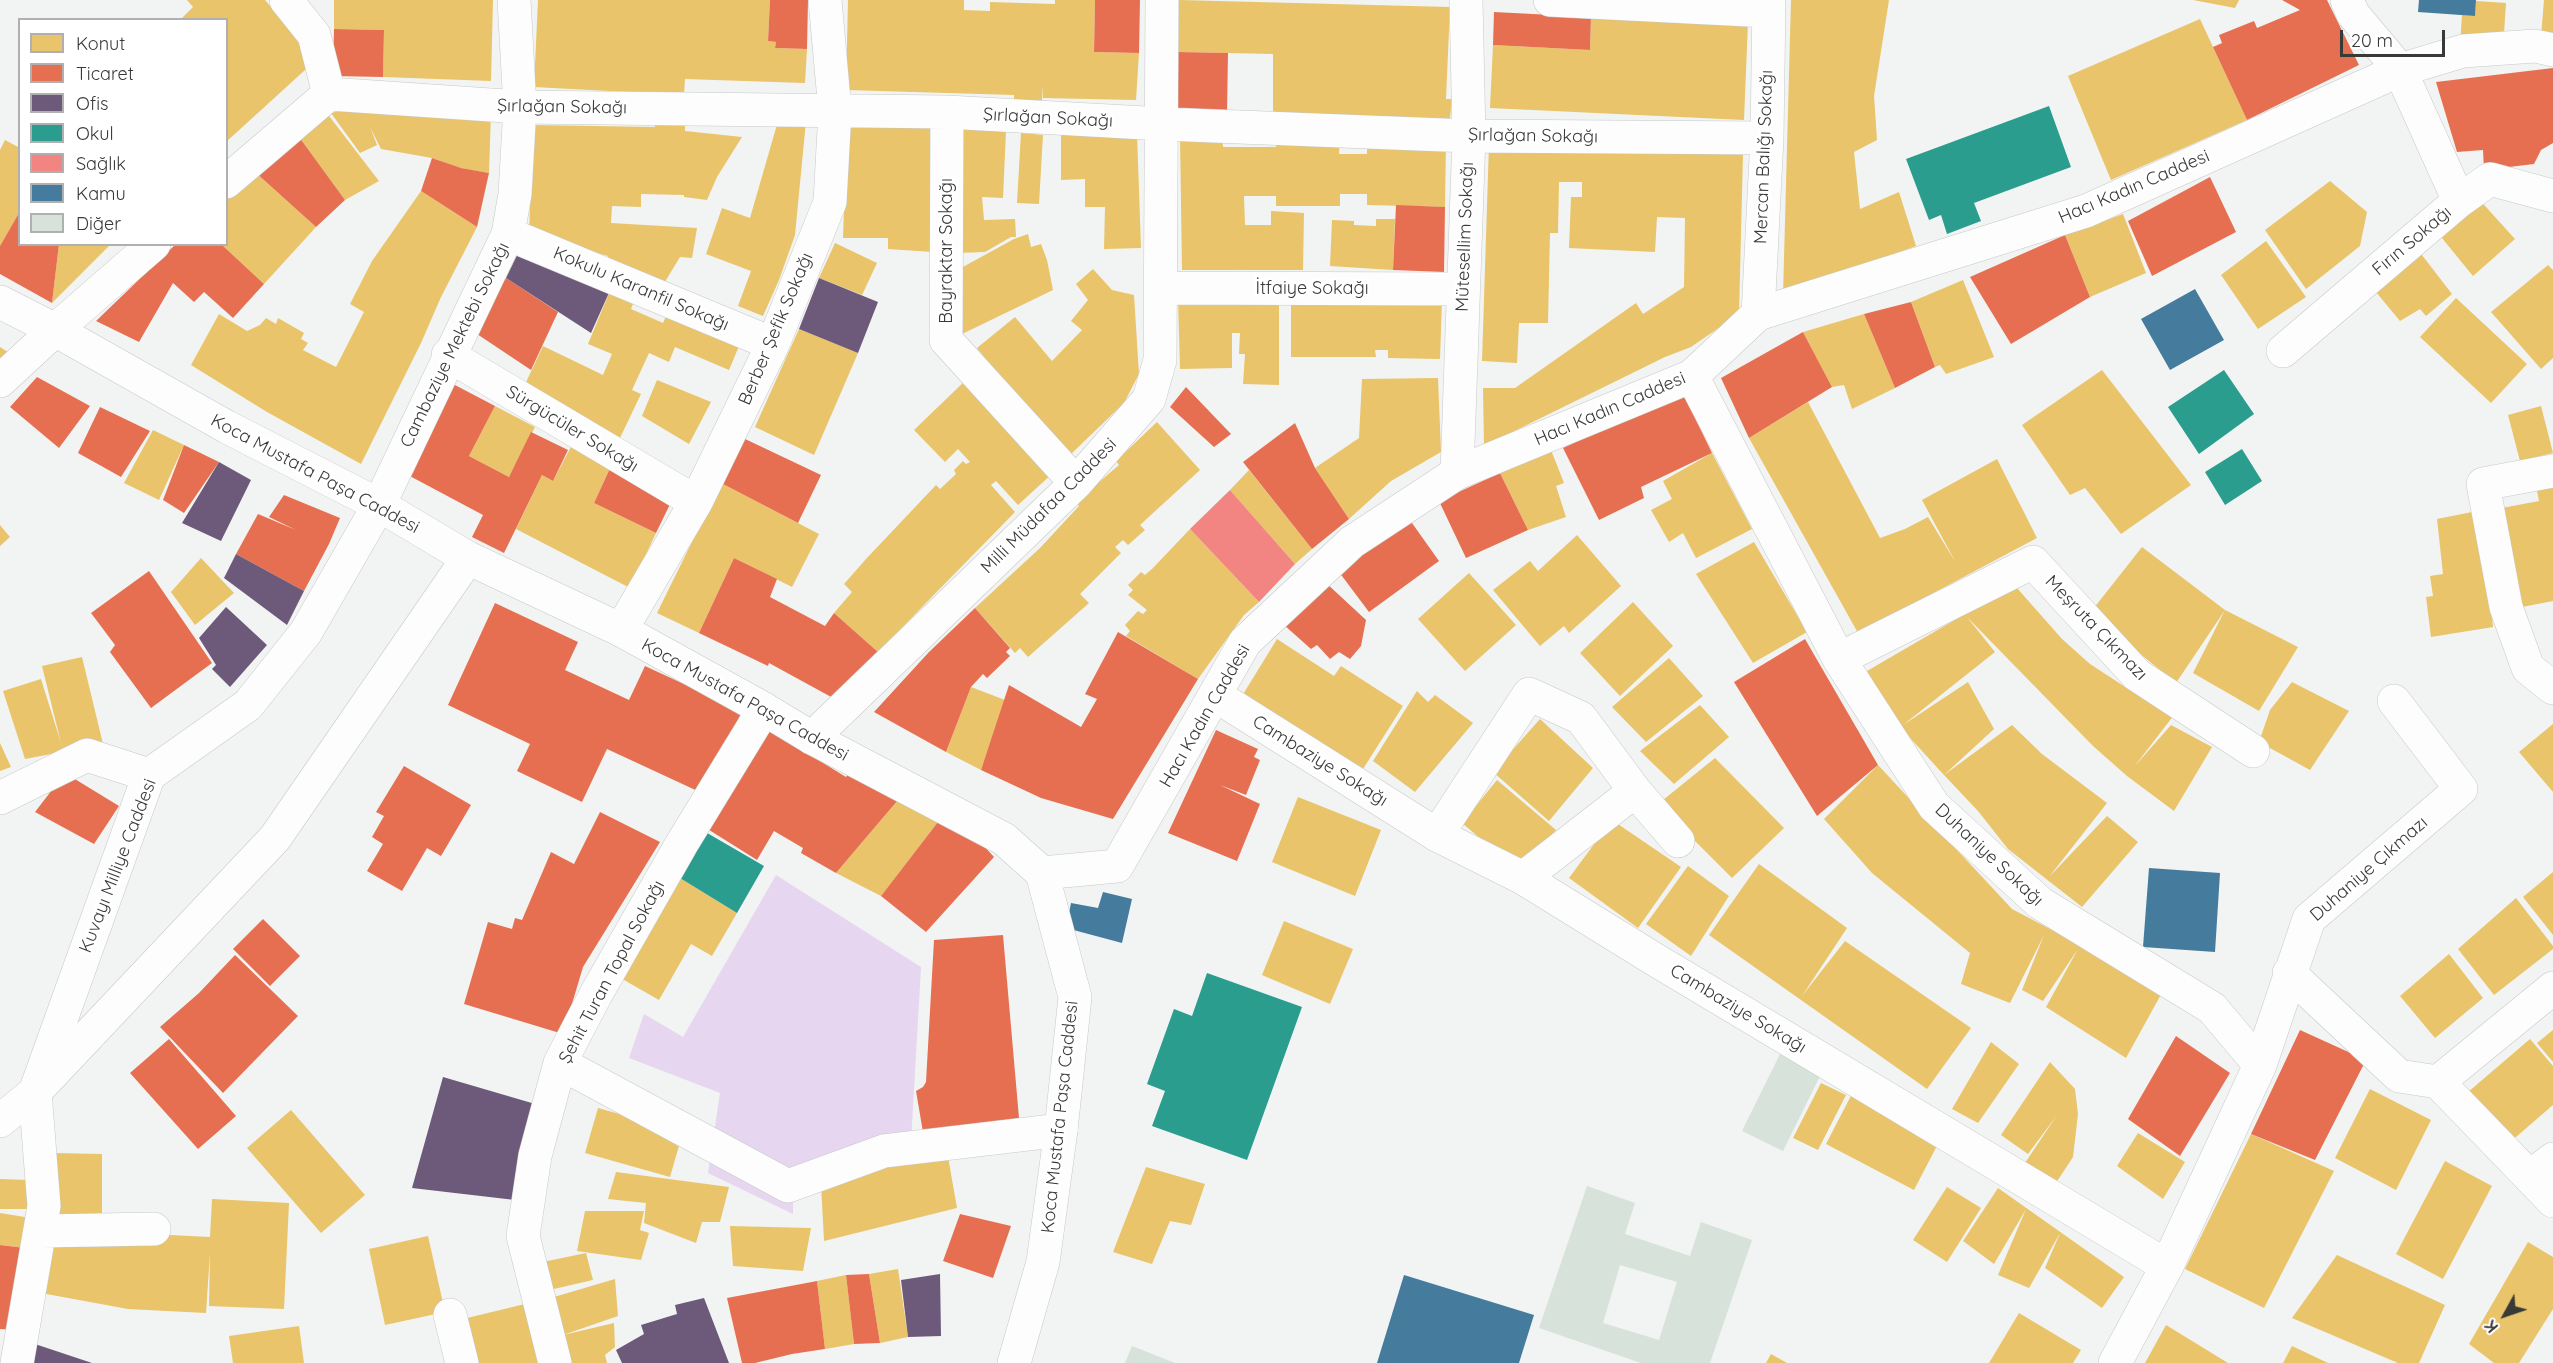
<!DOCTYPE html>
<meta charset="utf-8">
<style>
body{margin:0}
#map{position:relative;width:2553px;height:1363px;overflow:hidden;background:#f1f4f2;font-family:Quicksand,sans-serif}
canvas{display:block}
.legend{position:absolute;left:18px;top:18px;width:210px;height:228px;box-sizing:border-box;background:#fff;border:2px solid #afb0af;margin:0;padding:8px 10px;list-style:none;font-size:18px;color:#383a38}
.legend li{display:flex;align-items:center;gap:12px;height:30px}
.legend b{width:30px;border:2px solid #afb0af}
.north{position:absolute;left:2475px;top:1285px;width:60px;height:60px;-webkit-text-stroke:4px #fff;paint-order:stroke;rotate:230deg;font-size:16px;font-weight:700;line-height:24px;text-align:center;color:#383a38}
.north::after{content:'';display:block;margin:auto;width:21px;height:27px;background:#383a38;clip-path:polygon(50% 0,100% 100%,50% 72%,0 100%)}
.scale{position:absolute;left:2340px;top:30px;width:105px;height:27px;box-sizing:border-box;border:3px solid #383a38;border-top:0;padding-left:8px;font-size:18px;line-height:21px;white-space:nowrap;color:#383a38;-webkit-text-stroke:4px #fff;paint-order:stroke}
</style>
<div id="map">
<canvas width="2553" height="1363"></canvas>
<ul class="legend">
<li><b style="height:16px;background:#e9c46a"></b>Konut</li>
<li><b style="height:16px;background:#e76f51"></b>Ticaret</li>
<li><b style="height:16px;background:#6d597a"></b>Ofis</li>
<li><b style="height:16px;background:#2a9d8f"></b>Okul</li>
<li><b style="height:16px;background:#f28482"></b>Sağlık</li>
<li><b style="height:16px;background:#457b9d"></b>Kamu</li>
<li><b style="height:16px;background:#d6e2da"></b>Diğer</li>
</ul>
<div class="north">K</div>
<div class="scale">20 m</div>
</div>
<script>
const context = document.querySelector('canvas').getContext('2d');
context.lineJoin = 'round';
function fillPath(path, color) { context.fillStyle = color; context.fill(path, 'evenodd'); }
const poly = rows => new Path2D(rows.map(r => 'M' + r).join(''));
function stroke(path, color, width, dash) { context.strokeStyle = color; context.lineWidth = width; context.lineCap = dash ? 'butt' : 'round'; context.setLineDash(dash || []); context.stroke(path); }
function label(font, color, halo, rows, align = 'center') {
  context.font = font + ' Quicksand,sans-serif'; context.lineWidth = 6; context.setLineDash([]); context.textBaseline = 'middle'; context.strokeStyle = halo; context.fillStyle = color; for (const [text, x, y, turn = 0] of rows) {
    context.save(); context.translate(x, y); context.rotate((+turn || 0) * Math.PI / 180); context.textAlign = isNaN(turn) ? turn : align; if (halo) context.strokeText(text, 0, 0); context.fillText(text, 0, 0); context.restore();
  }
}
const green = poly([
 [776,875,921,967,911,1142,793,1174,793,1214,708,1173,720,1093,629,1058,644,1014,683,1037]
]);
const homes = poly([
 [187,0,265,0,316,60,226,142,226,20,180,20,193,7],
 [334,0,493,0,491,81,383,77,384,30,334,29],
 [538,0,770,0,768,41,776,42,775,48,807,49,805,83,685,79,684,95,534,87],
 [848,0,964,0,964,10,990,11,990,2,1055,4,1055,0,1095,0,1094,52,1139,53,1136,100,1043,98,1043,85,1042,102,1014,101,1014,95,846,90],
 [1179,0,1450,7,1446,99,1452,99,1449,127,1273,117,1273,54,1178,52],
 [1791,0,1889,0,1874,96,1877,140,1854,152,1860,209,1899,192,1916,246,1783,295],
 [2193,0,2239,0,2235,8],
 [2544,0,2553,0,2553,37,2541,36],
 [2476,1,2506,3,2503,48,2460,45,2462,15,2475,16],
 [1591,17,1748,22,1744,120,1490,108,1493,45,1590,50],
 [2200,19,2247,120,2111,180,2068,76],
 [359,106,491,112,489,173,460,168,432,158,381,149,370,127,377,145,360,153,331,113],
 [326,112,379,181,345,200,297,134],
 [655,119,685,120,685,131,742,137,717,177,707,200,684,197,684,195,641,194,641,207,612,206,611,223,697,228,692,258,680,257,660,290,607,269,608,256,529,234,533,125,655,127],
 [778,121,806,121,795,235,779,280,763,316,738,306,751,271,706,254,722,208,750,218],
 [847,125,935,125,933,252,888,249,888,238,843,238],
 [963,128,1006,131,1003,198,982,197,984,220,1015,219,1016,237,1011,237,985,252,956,253],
 [1021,133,1043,135,1039,204,1017,203],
 [1061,133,1137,133,1141,248,1104,249,1105,207,1085,207,1085,179,1061,180],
 [1222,135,1223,147,1276,147,1276,139,1340,139,1339,154,1367,154,1367,149,1405,149,1446,140,1445,207,1367,205,1367,194,1340,194,1340,206,1276,206,1276,196,1244,196,1245,225,1271,225,1271,211,1304,213,1303,270,1182,270,1180,136],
 [5,140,20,148,20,211,0,246,0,150],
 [1489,144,1743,154,1739,314,1691,347,1665,357,1484,446,1483,388,1515,388,1636,303,1643,314,1684,287,1685,218,1657,217,1655,252,1569,248,1571,197,1582,197,1582,182,1559,182,1558,233,1550,233,1548,323,1519,323,1517,363,1482,361],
 [255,172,316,227,264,284,221,244,226,244,226,199],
 [2330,181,2367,212,2360,246,2306,289,2265,230],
 [421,191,477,227,441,297,421,343,361,464,267,412,191,365,219,314,247,331,260,325,266,318,276,324,278,318,304,333,301,339,308,343,303,350,336,367,364,312,350,304,372,261],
 [2476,196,2515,239,2473,276,2437,232],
 [2123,214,2146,273,2090,297,2065,235],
 [1376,219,1395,219,1393,270,1330,266,1332,220,1354,221,1354,225,1376,226],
 [1028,234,1031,247,1041,244,1047,260,1053,290,960,335,961,268,1014,239],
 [2266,241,2306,297,2258,329,2221,275],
 [835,243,877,263,862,295,819,278],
 [59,244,111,244,52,303],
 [2415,246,2452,294,2426,316,2420,309,2400,321,2376,292],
 [2548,265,2553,270,2553,358,2541,369,2491,312],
 [1093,269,1112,290,1134,295,1139,374,1124,403,1071,454,996,372,977,348,1015,317,1052,361,1082,330,1071,321,1088,300,1076,284],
 [1963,280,1994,357,1946,374,1940,365,1935,367,1911,302],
 [612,286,636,296,631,309,663,323,667,314,742,339,729,370,675,347,669,362,649,353,632,390,641,394,619,440,521,393,543,346,603,375,612,354,588,344],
 [1279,297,1279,385,1243,384,1245,354,1239,354,1240,333,1232,333,1232,368,1180,369,1178,298],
 [1442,298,1440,359,1388,358,1388,350,1375,350,1376,357,1291,357,1291,302],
 [2456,298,2527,364,2491,403,2420,337],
 [1864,314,1895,388,1852,409,1844,385,1832,387,1803,332],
 [799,329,858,353,814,455,755,427],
 [0,347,8,352,0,359],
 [2102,370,2191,485,2121,534,2085,488,2070,495,2022,425],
 [968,378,1054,472,1018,505,996,481,991,485,1015,512,878,652,834,613,852,592,844,584,866,559,936,485,940,489,956,474,954,470,963,461,966,464,970,462,958,449,945,462,914,430],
 [1438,378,1441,452,1391,481,1349,519,1315,468,1359,438,1362,379],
 [657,380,711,402,689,444,642,416],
 [1808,402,1880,538,1905,529,1928,517,1956,563,1922,500,1997,459,2037,538,1858,633,1749,438],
 [495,406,535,427,509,477,469,456],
 [2541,406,2553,453,2520,461,2508,415],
 [1157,422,1200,470,1140,525,1145,530,1128,545,1123,540,1115,547,1121,553,1080,594,1089,603,1028,657,1020,648,1015,653,975,608,1040,548,1079,506,1076,502,1119,465,1116,461],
 [153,430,184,445,159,500,124,483],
 [573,443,612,464,594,503,656,533,630,588,516,529,542,475,553,481],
 [1551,450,1564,483,1556,486,1566,517,1528,530,1500,473],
 [1712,453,1752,529,1696,558,1683,533,1669,542,1651,510,1672,499,1663,481],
 [1249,470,1312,549,1295,564,1230,490],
 [721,483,819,534,792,587,734,558,699,633,657,613],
 [2553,483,2553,601,2517,608,2502,508,2539,501,2536,486],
 [2482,510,2493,627,2431,637,2426,597,2433,596,2430,576,2443,574,2437,519],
 [0,525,10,537,0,546],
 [1190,529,1259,602,1244,615,1198,679,1126,636,1130,631,1125,625,1138,611,1143,614,1147,610,1128,595,1133,590,1128,585,1141,572,1145,575,1153,568],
 [1577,535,1621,586,1569,633,1564,626,1540,646,1493,590,1530,561,1538,571],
 [1754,542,1807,632,1753,663,1696,574],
 [2142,547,2225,610,2298,647,2259,711,2193,673,2225,610,2176,683,2090,613],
 [201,558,234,593,195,625,171,592],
 [1469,573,1516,625,1465,671,1418,619],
 [2017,588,2062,639,2090,664,2139,696,2174,715,2134,767,2171,725,2212,747,2174,811,2127,776,2093,746,1967,617,1995,652,1903,725,1968,682,1994,729,1944,775,2012,725,2042,754,2107,803,2049,877,2107,816,2138,842,2082,907,2008,849,1978,811,1944,775,1900,727,1867,671,1965,614],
 [1633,602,1673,646,1620,696,1580,653],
 [1277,639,1334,676,1341,666,1403,706,1363,769,1242,696],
 [82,657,103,744,25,759,3,691,41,679,61,743,42,666],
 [1669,658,1703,696,1646,742,1612,707],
 [2292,682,2349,711,2310,770,2259,742,2270,710],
 [971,687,1005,700,981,770,946,752],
 [1417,691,1428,702,1435,695,1473,723,1415,792,1373,761],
 [1700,705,1729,737,1674,784,1640,751],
 [1540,719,1593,768,1549,821,1493,772],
 [2553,724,2553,792,2519,752],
 [0,743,11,767,0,771],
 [1715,758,1784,828,1732,878,1658,804],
 [1878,765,2012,909,2164,989,2126,1058,2046,1007,2078,949,2043,1001,2022,990,2044,935,2010,1003,1961,984,1970,953,1872,873,1824,819],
 [1497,780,1556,830,1520,872,1462,823],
 [1298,797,1381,830,1355,896,1272,862],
 [898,800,941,818,881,896,836,873],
 [1612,820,1681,867,1638,928,1569,878],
 [1759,864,1847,928,1802,996,1845,941,1971,1028,1927,1089,1709,935],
 [1688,866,1729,896,1691,956,1646,924],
 [2553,872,2553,935,2523,897],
 [675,875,737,913,712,956,691,944,659,1000,617,976],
 [2516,898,2553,946,2553,949,2494,995,2458,949],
 [1284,921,1353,949,1330,1004,1262,975],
 [2449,954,2483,998,2435,1038,2400,996],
 [2553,1030,2553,1062,2537,1043],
 [2530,1039,2553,1066,2553,1105,2509,1143,2467,1093],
 [1991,1042,2019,1064,1978,1123,1952,1109],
 [2050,1062,2075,1089,2078,1114,2073,1157,2054,1186,2025,1163,2057,1115,2028,1154,2001,1135],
 [1821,1083,1846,1095,1818,1150,1793,1138],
 [1855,1088,1941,1138,1914,1190,1826,1144],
 [2370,1089,2431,1120,2396,1190,2335,1158],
 [598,1108,683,1132,670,1177,585,1153],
 [291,1110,365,1195,321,1233,247,1148],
 [2138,1133,2185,1162,2163,1199,2117,1166],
 [2251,1134,2334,1171,2264,1308,2185,1269],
 [947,1151,957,1208,824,1241,821,1184],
 [53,1153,102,1154,102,1227,52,1226],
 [2445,1161,2492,1186,2443,1279,2396,1254],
 [1146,1167,1205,1184,1191,1225,1170,1221,1152,1264,1113,1252],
 [616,1172,729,1187,720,1222,702,1222,696,1243,644,1223,646,1203,608,1199],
 [0,1179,28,1180,27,1209,0,1209],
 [1947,1187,1981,1208,1947,1262,1913,1240],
 [1998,1188,2124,1277,2102,1308,2045,1268,2060,1233,2029,1288,1998,1275,2026,1209,1994,1264,1963,1241],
 [212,1199,289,1203,284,1309,209,1306,210,1253,206,1313,128,1309,41,1293,50,1235,131,1233,210,1237],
 [585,1211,644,1211,640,1230,649,1233,641,1260,577,1251],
 [0,1213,31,1218,25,1248,0,1245],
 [730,1226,811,1228,803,1271,733,1266],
 [428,1236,445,1312,385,1325,369,1249],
 [2528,1242,2553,1257,2553,1309,2519,1363,2494,1363,2469,1344],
 [586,1253,593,1280,545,1291,538,1263],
 [2337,1255,2445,1305,2419,1363,2398,1363,2292,1318],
 [898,1269,908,1337,880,1343,869,1274],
 [846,1275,854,1344,825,1349,817,1281],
 [615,1279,618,1316,563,1335,614,1323,615,1347,605,1355,607,1363,567,1363,554,1297],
 [525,1304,543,1363,476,1363,463,1319],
 [2019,1313,2081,1350,2073,1363,1989,1363],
 [2166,1325,2228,1363,2145,1363],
 [299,1326,304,1363,233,1363,229,1336],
 [2292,1346,2328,1363,2283,1363],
 [1771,1354,1787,1363,1766,1363]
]);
const shops = poly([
 [770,0,808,0,807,49,775,48,776,42,768,41],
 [1095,0,1140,0,1139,53,1094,52],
 [2282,0,2327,0,2359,65,2247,120,2213,47,2222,43,2219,35,2254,21,2257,28,2300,10],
 [1494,12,1591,17,1590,50,1493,45],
 [334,29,384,30,383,77,333,76],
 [1178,52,1228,53,1227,113,1177,112],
 [2553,68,2553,143,2541,150,2534,164,2484,170,2483,150,2457,152,2436,82],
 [297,134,345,200,316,227,255,172],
 [432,158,461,168,489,173,477,227,421,191],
 [2210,177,2236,232,2152,276,2128,221],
 [1396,205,1445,207,1444,272,1393,270],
 [20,211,20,244,59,244,52,303,0,274,0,246],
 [2065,235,2090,297,2011,344,1970,277],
 [176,244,221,244,264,284,233,318,204,292,194,302,173,283,139,342,96,321],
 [506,278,558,312,531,370,471,330],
 [1911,302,1935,367,1895,388,1864,314],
 [1803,332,1832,387,1749,438,1721,378],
 [37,377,90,406,59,448,10,407],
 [453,384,495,406,469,456,509,477,531,432,568,450,553,481,542,475,504,553,472,537,483,515,406,474],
 [1186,387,1231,434,1214,447,1170,407],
 [1682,391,1712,453,1641,487,1644,498,1599,520,1563,448],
 [100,407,150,431,121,477,78,453],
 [1295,423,1315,468,1349,519,1312,549,1243,462],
 [743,438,821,475,798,523,721,483],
 [184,445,219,462,184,513,163,500],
 [612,464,675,494,656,533,594,503],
 [1500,473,1528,530,1466,558,1439,501],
 [284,495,340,518,329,544,304,591,236,554,258,514,296,530,269,517],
 [1407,516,1439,561,1369,612,1336,568],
 [734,558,777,579,770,597,825,626,834,613,878,652,833,698,769,663,768,666,699,633],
 [149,571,212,663,151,708,110,652,115,645,91,613],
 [1324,581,1366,620,1361,646,1350,659,1339,652,1330,659,1317,645,1311,649,1284,625],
 [495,603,578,642,565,670,629,700,645,666,742,711,704,794,607,749,582,802,517,771,530,744,448,705],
 [975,608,1010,648,1006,652,1010,656,987,678,983,674,971,687,946,752,874,712,929,652],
 [1118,632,1198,679,1113,819,1041,798,981,770,1009,685,1081,727,1097,699,1085,694],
 [1805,639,1878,765,1817,816,1734,682],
 [766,728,846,777,852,769,898,800,836,873,801,853,803,848,774,831,757,860,706,828],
 [1216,730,1258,749,1254,757,1260,760,1246,795,1220,785,1260,804,1237,861,1168,833],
 [404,766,471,805,441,856,427,848,402,891,367,871,383,844,372,837,384,816,376,812],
 [65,773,119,806,94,844,35,812],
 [600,812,660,842,583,967,563,1034,464,1004,488,922,512,929,515,918,522,920,551,852,574,864],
 [941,818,961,821,994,857,926,932,881,896],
 [263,919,300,956,270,986,233,949],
 [1003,935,1019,1118,924,1138,916,1091,923,1087,926,1082,934,940],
 [235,955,298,1016,223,1093,160,1027,199,993],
 [2300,1030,2366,1060,2315,1160,2251,1134],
 [2176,1036,2230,1073,2180,1156,2128,1119],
 [169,1039,236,1116,198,1149,130,1073],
 [960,1214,1011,1226,993,1278,943,1261],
 [0,1245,25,1248,16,1330,0,1329],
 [869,1274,880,1343,854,1344,846,1275],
 [817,1281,825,1349,792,1354,755,1363,742,1363,727,1298]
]);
const offices = poly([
 [521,247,612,286,591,333,506,278],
 [819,278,878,302,858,353,799,329],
 [219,462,251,480,221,541,182,523],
 [236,554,304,591,287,625,224,578],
 [226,607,267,645,230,687,212,669,216,665,199,638],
 [443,1077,542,1106,515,1200,412,1188],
 [940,1274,941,1336,908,1337,901,1280],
 [704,1298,729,1363,622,1363,616,1350,644,1334,641,1325,677,1314,675,1305],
 [35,1344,92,1363,31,1363]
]);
const schools = poly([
 [2049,106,2071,167,1974,203,1981,221,1947,234,1941,215,1929,220,1906,159],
 [2224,370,2254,414,2199,454,2168,407],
 [2242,449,2262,481,2225,505,2205,472],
 [702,830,764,866,737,913,675,875],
 [1207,973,1302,1007,1247,1160,1152,1126,1165,1091,1147,1084,1174,1009,1192,1016]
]);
const health = poly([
 [1230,490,1295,564,1259,602,1190,529]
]);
const public = poly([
 [2419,0,2476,0,2475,16,2418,12],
 [2195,289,2224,340,2170,370,2141,319],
 [2149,868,2220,873,2215,952,2143,947],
 [1103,892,1132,899,1122,943,1066,928,1071,903,1098,908],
 [1404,1275,1534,1315,1519,1363,1377,1363]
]);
const building = poly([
 [1781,1052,1822,1072,1783,1151,1742,1131],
 [1587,1186,1635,1203,1625,1234,1690,1256,1701,1222,1752,1240,1710,1363,1641,1363,1539,1328],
 [1620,1265,1677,1282,1659,1340,1603,1323],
 [1132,1346,1175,1363,1125,1363]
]);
const street = poly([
 [286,0,314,35,329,94],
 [1550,0,1768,11],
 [329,94,520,107,947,112,1163,124,1469,136,1767,138],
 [947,112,946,340,1076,483],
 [226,182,329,94],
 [2459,201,2490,179,2553,196],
 [508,234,773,344],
 [1160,288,1463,289],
 [1758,314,1767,138,1769,0],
 [2283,351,2459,201,2400,70,2353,14,2347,0],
 [448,355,696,502],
 [1692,376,1839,659,1934,806,2040,903,2212,1008,2260,1065,2167,1266],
 [0,381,55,330,154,244],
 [2553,471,2483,484,2506,607,2528,668,2553,688],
 [1457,473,1469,136,1466,0],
 [621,630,696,502,773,344,830,202,835,111,825,0],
 [1839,659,2033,562,2137,675,2253,751],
 [812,738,1076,483,1149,399,1160,360,1162,0],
 [0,798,87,755,149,775],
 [1437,835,1529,694,1581,718,1635,791,1678,841],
 [1523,878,1635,791],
 [2289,973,2399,1076,2438,1082,2553,1201],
 [560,1063,788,1186,884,1151,1061,1130],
 [2260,1065,2309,919,2461,789,2394,701],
 [2438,1082,2553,988],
 [2530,1177,2553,1159],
 [41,1231,154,1229],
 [450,1315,462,1363],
 [17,1363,44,1206,35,1092,149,775,248,705,306,632,379,505,508,234,515,194,520,107,514,0],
 [555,1363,523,1236,535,1156,560,1063,596,994,681,845,764,709]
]);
const secondary = poly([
 [0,302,55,330,227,427,379,505,468,558,621,630,764,709,812,738,1004,839,1042,873,1075,997,1061,1130,1043,1262,1014,1363],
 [1215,695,1437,835,1523,878,1654,959,2167,1266,2115,1363],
 [1042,873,1117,866,1245,642,1352,542,1457,473,1692,376,1758,314,2086,211,2400,70,2463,51,2535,46,2553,50],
 [0,1121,35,1092,275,838,468,558]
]);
const streetNames = [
 ["Şırlağan Sokağı",562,107,1],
 ["Şırlağan Sokağı",1048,118,3],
 ["Şırlağan Sokağı",1533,136,1],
 ["Mercan Balığı Sokağı",1764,157,-88],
 ["Hacı Kadın Caddesi",2134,187,-23],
 ["Mütesellim Sokağı",1465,237,-88],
 ["Fırın Sokağı",2412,241,-40],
 ["Bayraktar Sokağı",947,251,-90],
 ["Kokulu Karanfil Sokağı",641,289,23],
 ["İtfaiye Sokağı",1312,289],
 ["Berber Şefik Sokağı",776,329,-67],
 ["Cambaziye Mektebi Sokağı",455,345,-64],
 ["Hacı Kadın Caddesi",1610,409,-23],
 ["Sürgücüler Sokağı",572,429,31],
 ["Koca Mustafa Paşa Caddesi",315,474,28],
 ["Milli Müdafaa Caddesi",1049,506,-45],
 ["Meşruta Çıkmazı",2096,628,46],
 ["Koca Mustafa Paşa Caddesi",745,700,29],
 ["Hacı Kadın Caddesi",1205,716,-60],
 ["Cambaziye Sokağı",1320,761,32],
 ["Duhaniye Sokağı",1989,855,43],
 ["Kuvayı Milliye Caddesi",118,866,-69],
 ["Duhaniye Çıkmazı",2369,869,-41],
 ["Şehit Turan Topal Sokağı",612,972,-62],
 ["Cambaziye Sokağı",1738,1009,31],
 ["Koca Mustafa Paşa Caddesi",1060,1117,-84]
];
fillPath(green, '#e7d6ef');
fillPath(homes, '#e9c46a');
fillPath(shops, '#e76f51');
fillPath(offices, '#6d597a');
fillPath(schools, '#2a9d8f');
fillPath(health, '#f28482');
fillPath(public, '#457b9d');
fillPath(building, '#d6e2da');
stroke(street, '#c6c9c7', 34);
stroke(secondary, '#c6c9c7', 34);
stroke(street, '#fdfdfd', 33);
stroke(secondary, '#fdfdfd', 33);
label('18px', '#383a38', '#fff', streetNames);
</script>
